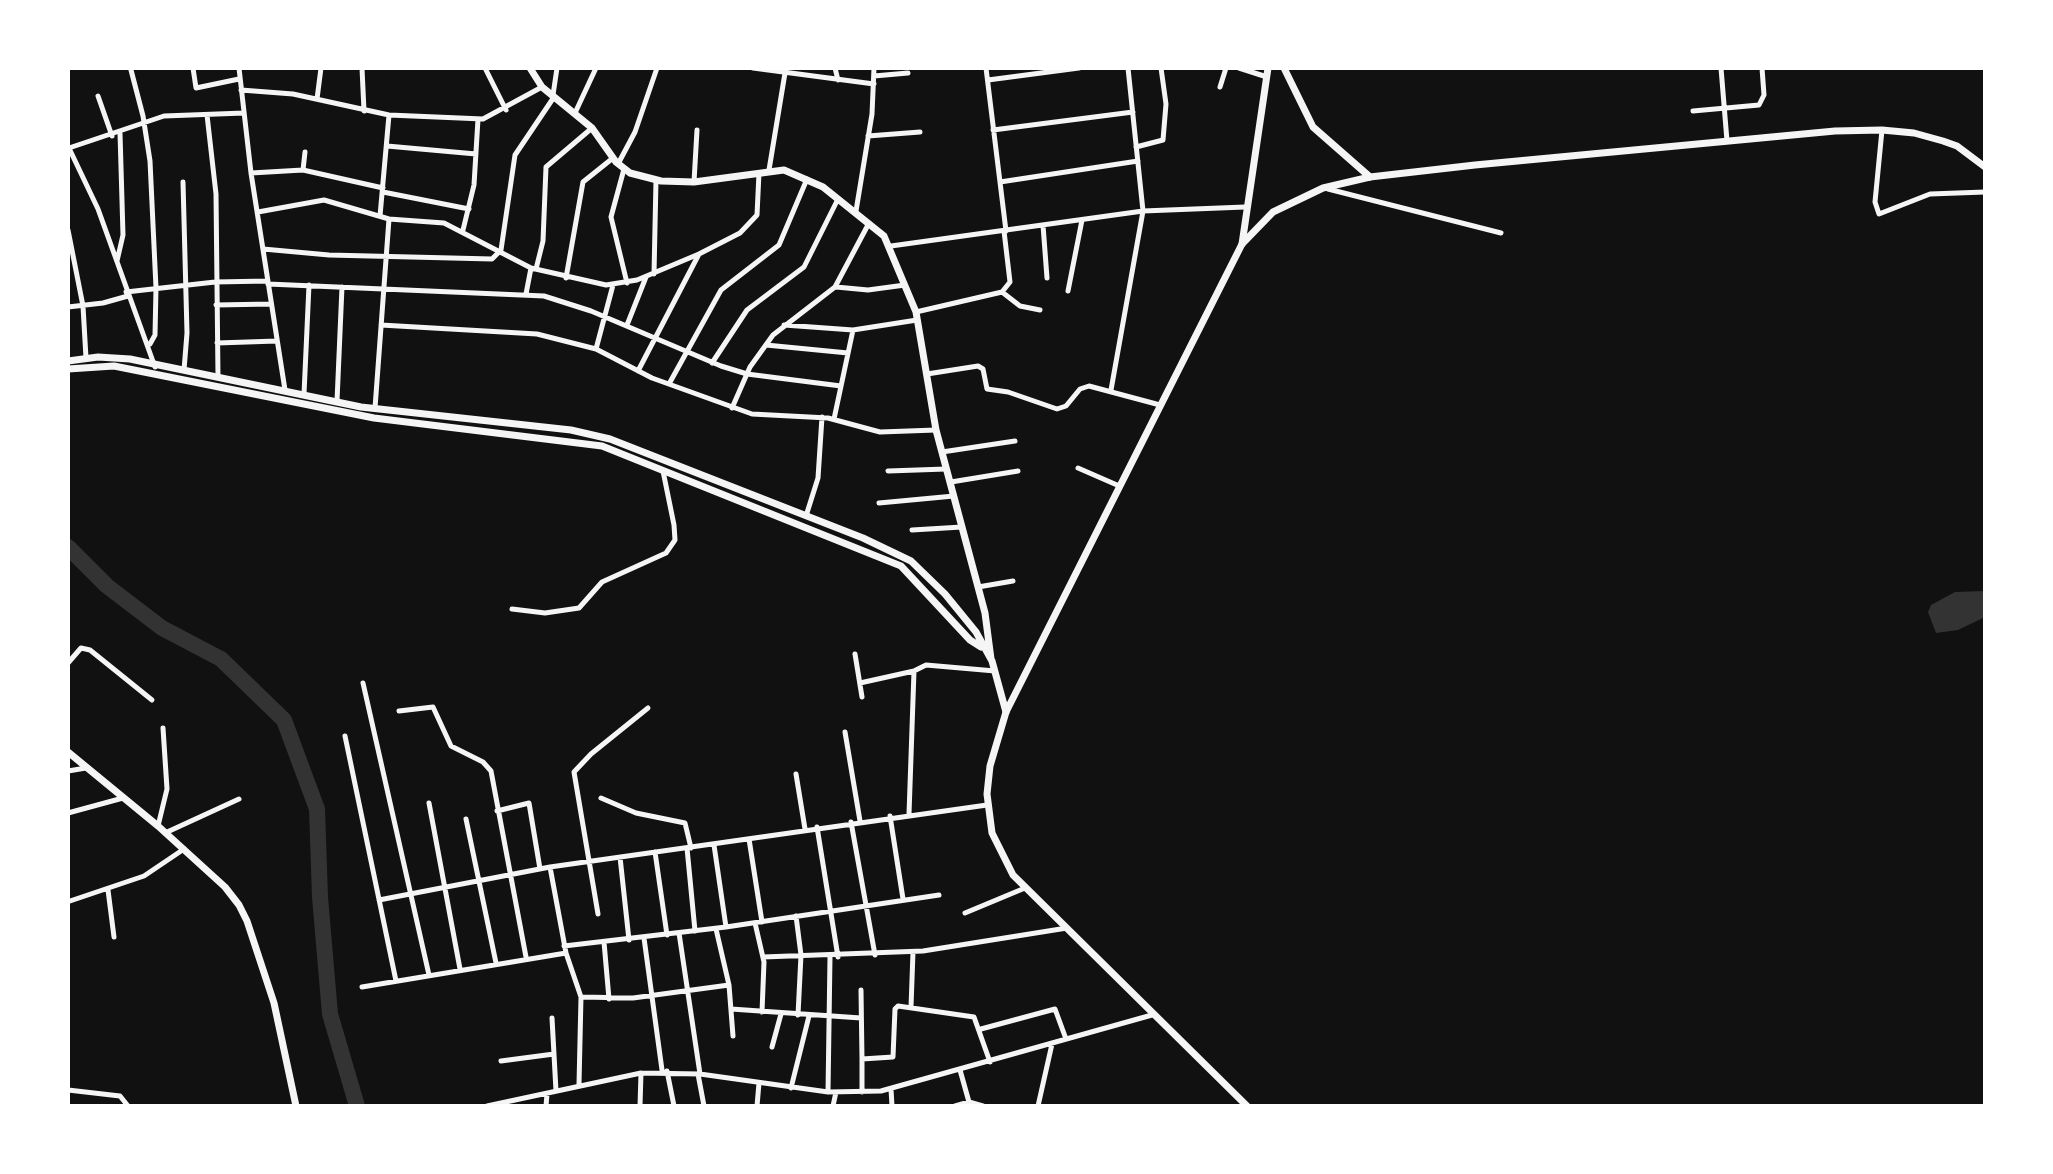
<!DOCTYPE html>
<style>
body{margin:0}
#map{position:relative;width:2053px;height:1174px;overflow:hidden;background:#111;font-family:Raleway,sans-serif}
canvas{display:block}
.frame{position:absolute;inset:0;border:70px solid #fff;pointer-events:none}
</style>
<div id="map">
<canvas width="2053" height="1174"></canvas>
<div class="frame"></div>
</div>
<script>
const context = document.querySelector('canvas').getContext('2d');
context.lineJoin = 'round';
function fillPath(path, color) { context.fillStyle = color; context.fill(path, 'evenodd'); }
const poly = rows => new Path2D(rows.map(r => 'M' + r).join(''));
function stroke(path, color, width, dash) { context.strokeStyle = color; context.lineWidth = width; context.lineCap = dash ? 'butt' : 'round'; context.setLineDash(dash || []); context.stroke(path); }
const water = poly([
 [1985,591,1985,617,1958,630,1936,633,1928,612,1931,605,1955,592]
]);
const river = poly([
 [68,547,107,586,162,628,221,659,284,720,317,809,320,897,330,1014,357,1106]
]);
const minor = poly([
 [193,68,196,88,239,79],
 [239,68,251,173,285,390],
 [362,68,364,111],
 [485,68,506,110],
 [753,68,874,84],
 [835,68,838,80],
 [986,68,1006,231],
 [1239,68,1267,77],
 [1721,68,1727,141],
 [131,70,143,116,150,161,156,288,155,335,150,344],
 [874,76,908,73],
 [988,80,1079,68],
 [1220,87,1226,68],
 [241,90,293,94,389,115,483,119,542,87],
 [553,95,557,68],
 [98,96,112,136],
 [317,99,321,68],
 [1693,111,1759,105,1764,95,1762,68],
 [575,113,596,68],
 [207,115,216,194,218,377],
 [993,130,1133,112],
 [1882,130,1875,202,1879,214,1930,194,1985,192],
 [868,136,920,132],
 [68,146,98,209,155,367],
 [387,146,476,154],
 [1136,147,1163,140,1166,104,1161,68],
 [69,148,164,116,244,113],
 [618,164,635,132,657,68],
 [624,169,611,217,627,283],
 [303,170,305,152],
 [769,170,785,73],
 [251,173,303,170,383,188],
 [183,182,187,333,184,370],
 [694,182,697,130],
 [1000,182,1138,161],
 [1328,189,1501,233],
 [383,192,469,209],
 [856,211,872,114,874,68],
 [258,212,324,200,389,219,444,223,531,268,606,285,637,280,699,254],
 [380,216,389,115],
 [1043,225,1047,278],
 [68,230,83,306,86,358],
 [463,230,474,185,478,119],
 [891,246,1143,211,1245,207],
 [263,249,329,255,492,259,501,250,515,155,554,97],
 [117,261,123,235,120,133],
 [536,269,543,241,546,167,592,128],
 [654,274,656,180],
 [566,278,583,182,613,158],
 [268,284,544,296,591,311,721,366,747,374,841,386],
 [836,287,868,290,905,285],
 [1068,291,1082,220],
 [126,292,215,282,268,281],
 [1002,292,1010,282,1004,231],
 [1002,292,1020,306,1040,310],
 [526,294,531,268],
 [216,305,271,304],
 [68,307,103,303,128,296],
 [916,312,1002,292],
 [381,325,537,334,596,349,652,378,752,414,828,418,880,432,936,430],
 [627,325,646,277],
 [784,325,853,330,917,320],
 [217,343,277,341],
 [766,345,848,353],
 [596,349,613,285],
 [712,363,747,310,804,267,838,199],
 [638,371,699,254,740,233,757,215,759,173],
 [927,374,978,366,983,369,987,389,1008,392,1057,409,1066,406,1080,389,1089,386,1160,405],
 [669,384,721,290,779,245,807,179],
 [1111,390,1143,211,1128,68],
 [304,394,309,285],
 [337,401,342,287],
 [375,408,389,219],
 [732,408,750,367,773,335,835,287,869,223],
 [834,419,853,330],
 [942,452,1015,441],
 [1078,468,1117,485],
 [888,471,946,469],
 [951,482,1018,471],
 [879,503,954,496],
 [806,516,818,478,822,417],
 [912,530,962,527],
 [978,587,1013,581],
 [512,609,545,613,579,608,602,582,666,553,675,540,674,525,663,471],
 [855,654,862,697],
 [68,663,81,648,90,650,152,700],
 [363,683,429,975],
 [860,683,914,671,926,665,995,671],
 [399,711,433,707,451,746,483,762,491,771,526,957],
 [845,732,860,821],
 [345,736,396,981],
 [68,771,86,768],
 [796,774,805,829],
 [601,798,636,813,685,823,691,848],
 [429,803,460,969],
 [497,811,529,803,540,869],
 [68,813,123,798],
 [909,814,914,671],
 [890,816,903,899],
 [466,819,496,963],
 [851,822,875,955],
 [158,826,167,789,163,728],
 [817,827,838,957],
 [165,833,239,799],
 [749,839,762,922],
 [714,845,726,927],
 [687,848,695,931],
 [655,852,667,935],
 [620,857,629,940],
 [550,867,566,953,581,997,579,1084],
 [108,890,114,937],
 [379,900,550,867,987,805],
 [70,901,144,876,184,849],
 [965,913,1025,888],
 [598,914,574,772,591,754,648,708],
 [796,916,801,955,798,1015],
 [755,923,764,962,762,1012],
 [716,929,729,985,733,1036],
 [679,933,700,1074],
 [644,938,662,1070],
 [604,942,609,999],
 [564,946,726,927,939,895],
 [763,957,923,951,1067,928],
 [362,987,566,953],
 [861,990,862,1059,893,1057,895,1009,898,1006,974,1017,990,1062],
 [581,997,633,998,729,985],
 [911,1007,913,952],
 [731,1009,861,1018],
 [552,1018,556,1091],
 [981,1029,1055,1009,1066,1039],
 [772,1047,781,1014],
 [862,1059,862,1092],
 [501,1061,554,1054],
 [960,1070,969,1102],
 [667,1071,674,1106],
 [698,1074,704,1106],
 [791,1088,809,1016],
 [891,1089,892,1106],
 [68,1090,120,1096,128,1106],
 [828,1092,830,957],
 [487,1106,641,1073],
 [546,1106,547,1094],
 [640,1106,641,1073,700,1074,828,1092,881,1091,1152,1015],
 [757,1106,759,1083],
 [833,1106,836,1092],
 [955,1106,969,1102,983,1106],
 [1038,1106,1052,1044]
]);
const tertiary = poly([
 [530,68,542,87,592,128,616,162,630,173,661,181,694,182,784,170,823,187,884,236,916,312,936,430,985,613,991,659],
 [1284,68,1313,127,1370,177],
 [1242,244,1268,68],
 [68,361,98,357,130,359,361,407,571,430,610,439,863,538,911,561,945,594,976,632,992,661,1006,712],
 [68,369,114,366,374,418,602,446,901,566,970,640,981,647],
 [68,752,158,826,225,887,239,905,247,921,274,1003,296,1106]
]);
const secondary = poly([
 [1247,1106,1013,875,992,833,987,794,990,766,1006,712,1242,244,1273,212,1323,188,1370,177,1475,165,1835,131,1882,130,1914,133,1943,141,1957,146,1985,167]
]);
fillPath(water, '#333');
stroke(river, '#333', 16);
stroke(minor, '#f5f5f5', 5);
stroke(tertiary, '#f5f5f5', 7);
stroke(secondary, '#f5f5f5', 7);
</script>
